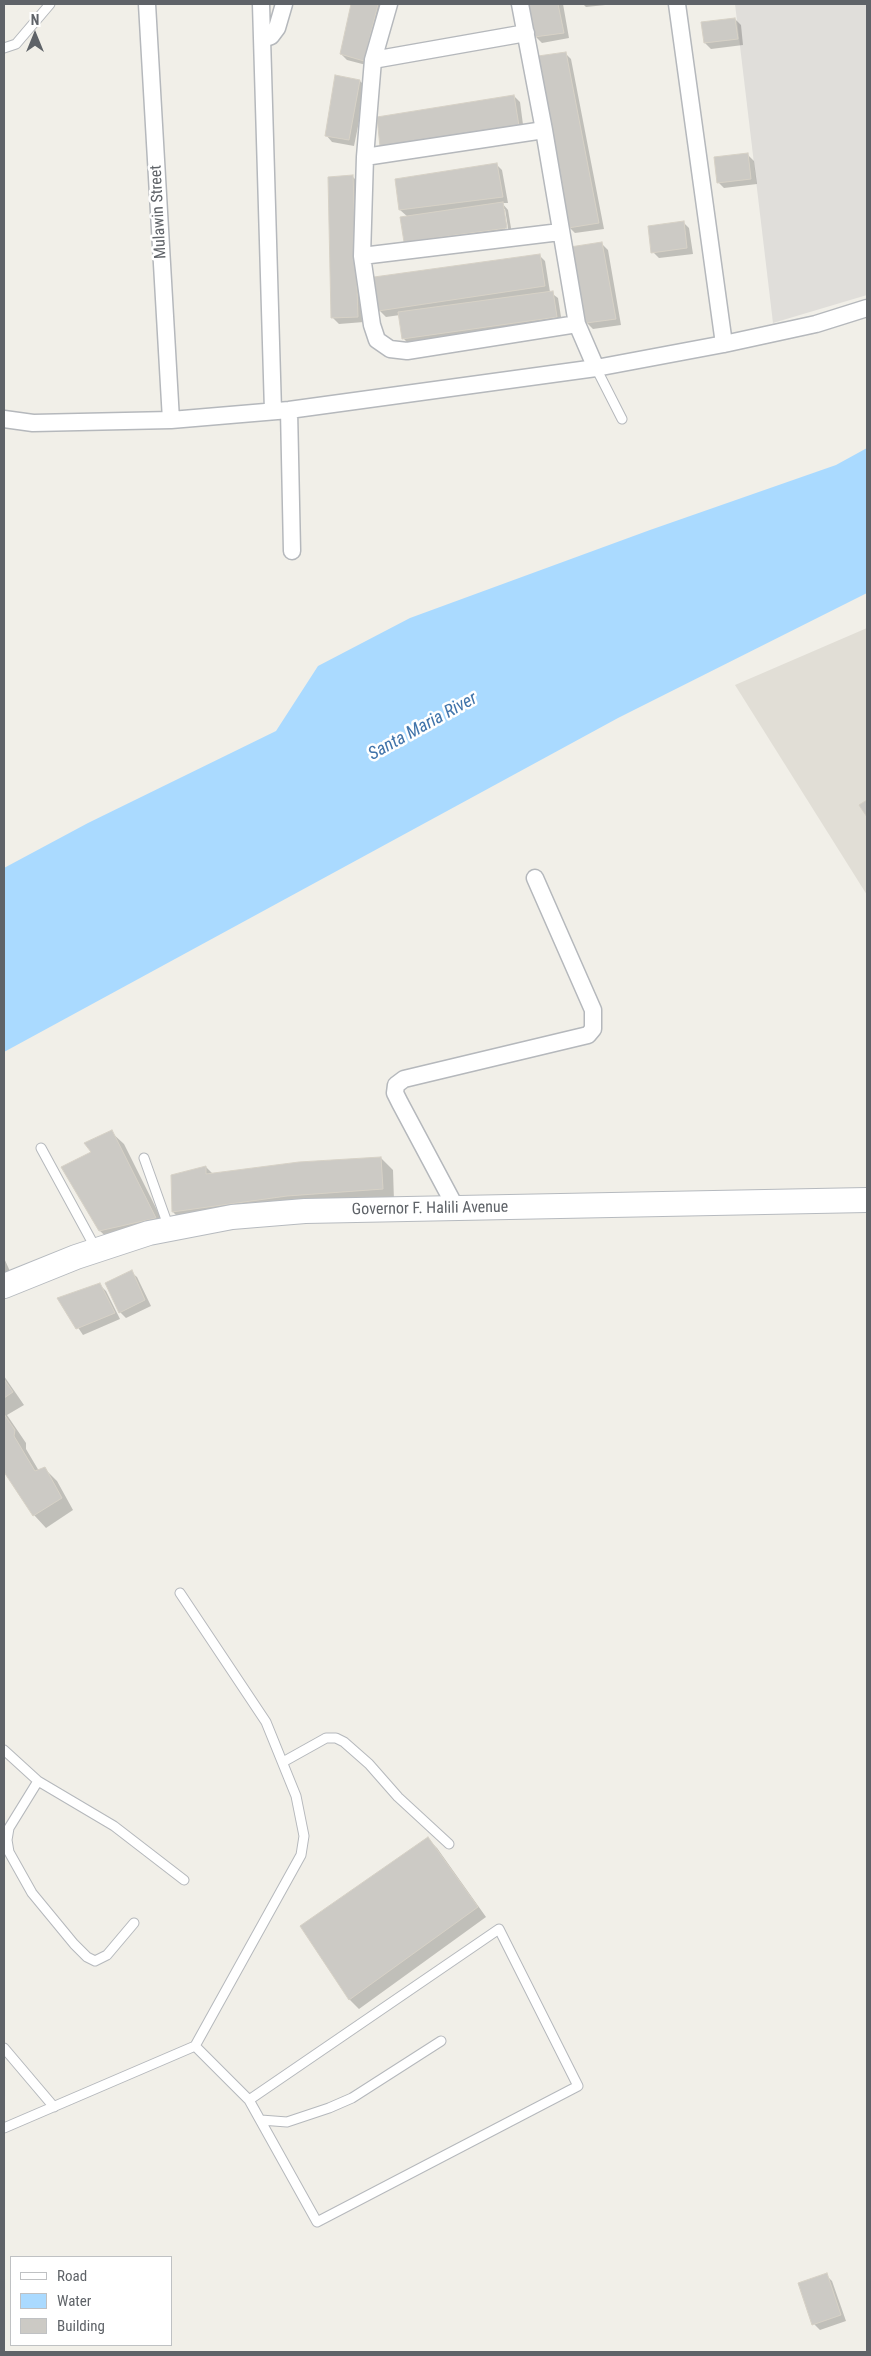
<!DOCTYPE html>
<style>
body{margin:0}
#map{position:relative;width:871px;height:2356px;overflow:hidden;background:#f1efe8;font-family:"Roboto Condensed",sans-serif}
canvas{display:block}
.frame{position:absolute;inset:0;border:5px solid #5f6368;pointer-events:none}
.legend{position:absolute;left:10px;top:2256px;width:162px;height:90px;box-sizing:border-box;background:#fff;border:1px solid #bfc1c3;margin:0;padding:6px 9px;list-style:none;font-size:15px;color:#5f6368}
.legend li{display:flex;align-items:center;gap:10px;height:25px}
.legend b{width:25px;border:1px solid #bfc1c3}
.north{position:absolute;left:10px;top:10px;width:50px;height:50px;-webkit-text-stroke:4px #fff;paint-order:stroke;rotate:0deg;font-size:14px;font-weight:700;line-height:20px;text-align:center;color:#5f6368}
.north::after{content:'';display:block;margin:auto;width:18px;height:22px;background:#5f6368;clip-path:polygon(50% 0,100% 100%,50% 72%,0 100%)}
</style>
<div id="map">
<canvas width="871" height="2356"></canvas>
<div class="frame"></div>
<ul class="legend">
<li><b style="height:6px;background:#fff"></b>Road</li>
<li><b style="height:14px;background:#aadaff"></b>Water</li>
<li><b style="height:14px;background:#cccac5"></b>Building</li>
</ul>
<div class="north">N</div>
</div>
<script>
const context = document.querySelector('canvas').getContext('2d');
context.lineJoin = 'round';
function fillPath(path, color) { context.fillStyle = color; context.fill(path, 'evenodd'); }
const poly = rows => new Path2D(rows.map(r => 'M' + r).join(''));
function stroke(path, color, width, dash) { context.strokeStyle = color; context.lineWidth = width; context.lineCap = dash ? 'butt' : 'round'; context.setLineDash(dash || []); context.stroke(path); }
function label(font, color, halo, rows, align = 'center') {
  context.font = font + ' "Roboto Condensed",sans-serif'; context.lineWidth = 5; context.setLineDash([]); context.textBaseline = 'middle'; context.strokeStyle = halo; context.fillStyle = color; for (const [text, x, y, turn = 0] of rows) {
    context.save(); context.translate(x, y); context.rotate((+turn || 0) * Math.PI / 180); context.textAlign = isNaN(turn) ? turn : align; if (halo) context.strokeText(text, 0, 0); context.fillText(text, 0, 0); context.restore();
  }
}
const industrial = poly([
 [735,4,867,4,867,295,773,323]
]);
const education = poly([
 [867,628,867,895,735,685]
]);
const water = poly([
 [867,448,867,593,618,718,4,1052,4,868,88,823,276,731,318,666,410,618,650,530,836,465]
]);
const shadow = poly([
 [352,4,386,4,370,66,347,60,341,54],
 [529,4,563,4,569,38,542,43,536,37],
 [583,4,615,4,586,7],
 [735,19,741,25,743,45,711,49,705,43],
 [565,53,571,59,604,229,575,233,569,227],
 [360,81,366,87,354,146,332,142,326,135],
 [514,96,520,102,524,132,387,153],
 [748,155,754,161,757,184,724,188,718,182],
 [496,164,502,170,508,203,502,203,508,210,512,234,411,247,405,241,408,217,400,210],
 [502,209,505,209,509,234,506,235],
 [352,176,358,182,364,322,339,324,333,318],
 [683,222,689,228,693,254,659,258,653,252],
 [602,244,608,250,621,325,593,329,587,323],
 [539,255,545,261,550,292,558,298,562,323,410,345,404,339,400,315,386,317,380,311,376,278],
 [111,1132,124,1144,167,1230,113,1243,100,1231,93,1152],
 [381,1158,393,1170,394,1201,185,1224,173,1212,172,1176,206,1167,213,1174],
 [4,1258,13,1278,4,1283],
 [131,1272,137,1277,151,1306,126,1318,120,1312],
 [100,1285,106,1291,120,1319,83,1335,59,1299],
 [4,1376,24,1405,7,1415,26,1443,26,1449,39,1471,44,1468,57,1481,73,1510,46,1528,34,1515,4,1470],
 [428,1839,437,1848,486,1917,359,2009,350,2000,302,1926],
 [826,2275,832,2281,846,2321,820,2330,814,2324]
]);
const building = poly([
 [351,4,378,4,364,61,340,54,351,4],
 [527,4,558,4,564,33,534,37,527,4],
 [735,18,738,39,704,43,701,22,735,18],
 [566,52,599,223,568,228,538,56,566,52],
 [335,75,360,80,349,140,325,136,335,75],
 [514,95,519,126,380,147,377,117,514,95],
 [748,153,751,179,717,183,714,157,748,153],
 [497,163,503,197,399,210,395,179,497,163],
 [353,175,358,317,331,318,328,177,353,175],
 [503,202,507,228,404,242,400,217,503,202],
 [684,221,687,248,651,253,648,226,684,221],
 [602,242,616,319,586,323,570,247,602,242],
 [540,254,545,286,378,311,374,277,540,254],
 [553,291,557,317,402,339,398,312,553,291],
 [867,800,867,817,859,805,867,800],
 [112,1130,156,1218,99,1231,61,1167,91,1152,84,1143,112,1130],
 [381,1157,383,1189,287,1196,172,1212,171,1175,206,1166,206,1174,299,1162,381,1157],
 [132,1270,145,1300,119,1313,105,1283,132,1270],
 [100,1283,115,1313,76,1329,57,1298,100,1283],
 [4,1379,13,1392,4,1398,4,1379],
 [4,1414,15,1430,14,1436,35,1471,45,1467,62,1498,33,1516,4,1472,4,1414],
 [428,1837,478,1907,349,2000,300,1926,428,1837],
 [827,2273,841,2315,812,2325,798,2283,827,2273]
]);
const service = poly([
 [4,48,16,44,50,4],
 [596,368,622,419],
 [41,1148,96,1249],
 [144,1158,169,1228],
 [4,1750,38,1781,114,1826,184,1880],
 [283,1762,326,1738,336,1738,344,1742,369,1764,398,1797,449,1844],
 [38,1781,9,1828,7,1840,9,1852,32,1893,74,1944,87,1957,95,1961,107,1955,134,1923],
 [195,2046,249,2100,317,2222,578,2086,499,1929,249,2100],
 [4,2048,54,2107],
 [261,2120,287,2122,329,2108,352,2098,441,2041],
 [4,2128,195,2046,301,1855,304,1836,296,1796,266,1722,180,1593]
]);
const minor = poly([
 [147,4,171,420],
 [261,4,273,411],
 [389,4,373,60,365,157,362,256,372,325,377,340,390,349,407,351,577,324],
 [520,4,544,130,577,324,596,368],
 [677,4,724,344],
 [263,39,271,36,277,28,284,4],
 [373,60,526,33],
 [365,157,544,130],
 [362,256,560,232],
 [289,410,292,551],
 [4,419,33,423,171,420,289,410,596,368,724,344,816,324,867,308],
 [456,1208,400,1103,395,1093,396,1085,404,1079,588,1035,593,1029,593,1010,535,878]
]);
const secondary = poly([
 [4,1286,76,1257,149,1233,232,1217,305,1211,867,1200]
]);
const streetNames = [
 ["Mulawin Street",159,212,-93],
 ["Governor F. Halili Avenue",430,1209,-1]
];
const waterNames = [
 ["Santa Maria River",423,727,-29]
];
fillPath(industrial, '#e0deda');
fillPath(education, '#e1ded6');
fillPath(water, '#aadaff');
fillPath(shadow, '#0003');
fillPath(building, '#cccac5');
stroke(building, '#d6d1c6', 1);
stroke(service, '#b5b8bc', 11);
stroke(minor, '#b5b8bc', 19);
stroke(secondary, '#b6babf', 26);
stroke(service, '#fff', 9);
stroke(minor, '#fff', 16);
stroke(secondary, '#fff', 24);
label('16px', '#5f6368', '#fff', streetNames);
label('italic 18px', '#4174aa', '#fff', waterNames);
</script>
